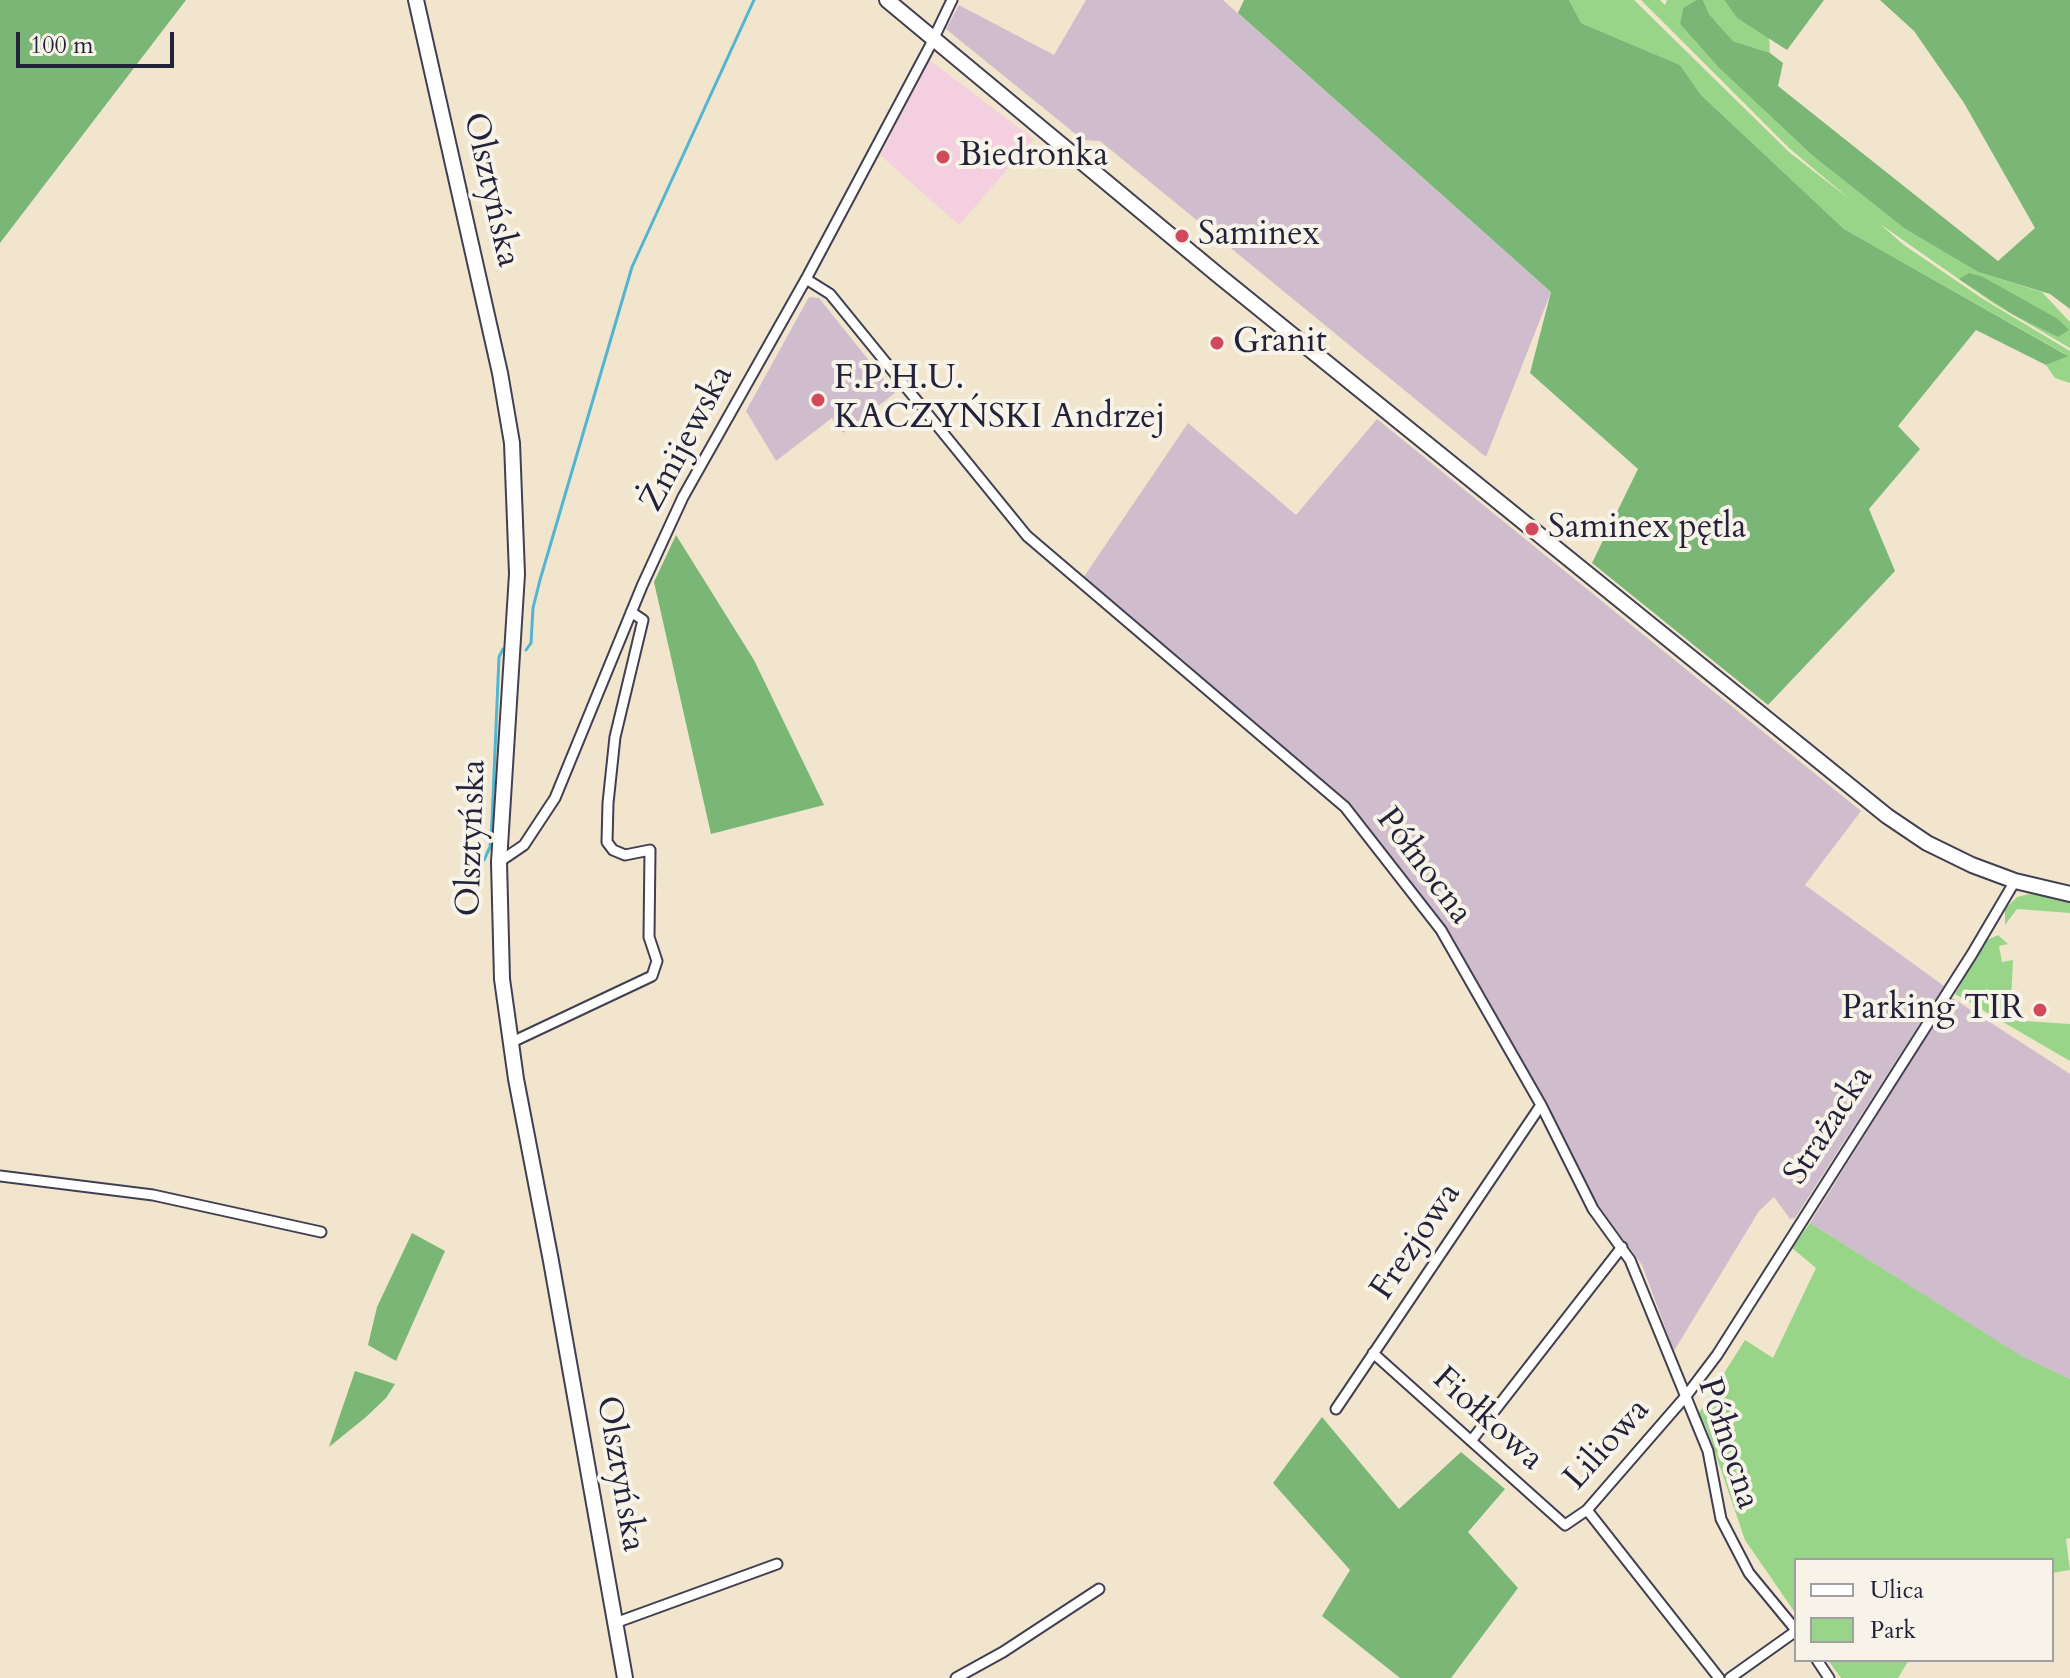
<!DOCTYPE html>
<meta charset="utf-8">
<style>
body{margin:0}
#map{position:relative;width:2070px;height:1678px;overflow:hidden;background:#f1e6cd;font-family:Cardo,serif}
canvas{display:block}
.legend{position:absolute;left:1794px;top:1558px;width:260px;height:104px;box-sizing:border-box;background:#f7f3e8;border:2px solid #a29fa3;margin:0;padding:10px 14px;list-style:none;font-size:24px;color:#22223b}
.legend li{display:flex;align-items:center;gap:16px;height:40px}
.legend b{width:40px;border:2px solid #a29fa3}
.scale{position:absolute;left:16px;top:32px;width:158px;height:36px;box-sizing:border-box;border:4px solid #22223b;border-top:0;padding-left:10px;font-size:24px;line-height:28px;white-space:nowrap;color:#22223b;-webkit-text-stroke:6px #f7f3e8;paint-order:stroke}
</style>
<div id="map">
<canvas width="2070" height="1678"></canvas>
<ul class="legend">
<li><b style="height:10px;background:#fff"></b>Ulica</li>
<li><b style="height:22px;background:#99d589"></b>Park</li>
</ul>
<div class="scale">100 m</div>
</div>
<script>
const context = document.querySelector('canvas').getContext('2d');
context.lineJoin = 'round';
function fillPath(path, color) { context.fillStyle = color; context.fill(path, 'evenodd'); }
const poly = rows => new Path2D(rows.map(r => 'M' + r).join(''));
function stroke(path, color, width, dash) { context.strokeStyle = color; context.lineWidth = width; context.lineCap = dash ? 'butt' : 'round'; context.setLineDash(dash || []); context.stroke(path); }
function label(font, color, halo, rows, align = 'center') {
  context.font = font + ' Cardo,serif'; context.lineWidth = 8; context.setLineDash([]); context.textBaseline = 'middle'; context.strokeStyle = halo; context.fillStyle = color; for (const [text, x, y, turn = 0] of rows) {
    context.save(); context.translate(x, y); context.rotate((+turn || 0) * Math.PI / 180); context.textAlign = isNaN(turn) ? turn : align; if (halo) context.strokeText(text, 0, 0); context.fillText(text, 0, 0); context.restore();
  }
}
const built = poly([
 [929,60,1034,139,959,225,880,155]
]);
const industrial = poly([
 [1086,0,1223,0,1551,292,1486,457,1100,141,1083,140,946,29,959,5,1054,55],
 [809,297,819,298,895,393,843,433,832,418,776,461,746,411],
 [1377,419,1861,811,1805,885,1944,986,1795,1218,1790,1219,1774,1197,1759,1211,1674,1351,1642,1265,1585,1187,1449,937,1357,812,1079,584,1188,423,1296,515],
 [1951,997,2070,1074,2070,1379,2023,1358,1810,1223]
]);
const green = poly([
 [1569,0,1634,0,1789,152,1852,201,1789,148,1641,0,1660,0,1665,5,1667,0,1696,0,1683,8,1680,24,1719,68,1813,156,1903,227,1978,272,2042,292,2070,322,2070,348,1993,303,1880,224,1904,245,1983,299,2070,351,2070,383,2055,378,2046,365,2067,355,1844,229,1701,95,1680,65,1581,23],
 [1983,277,2058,322,2058,337,2039,326],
 [1703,0,1724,0,1737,18,1769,37,1770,53,1733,41,1709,14],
 [2029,894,2070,900,2070,913,2017,909,2005,925,2005,909,2017,897],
 [1998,935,2008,944,1999,946,2002,962,2013,960,2010,1020,2070,1024,2070,1061,1955,994,1985,941],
 [1810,1223,2023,1357,2070,1379,2070,1538,2066,1539,2070,1570,2052,1573,2052,1560,1796,1560,1796,1614,1745,1540,1707,1429,1699,1413,1745,1340,1773,1358,1816,1268,1792,1248],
 [1828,1660,1909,1660,1898,1678,1841,1678]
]);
const forest = poly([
 [0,0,186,0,0,243],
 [1244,0,1569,0,1581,23,1680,65,1701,95,1844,229,2068,356,2046,365,1976,330,1898,426,1920,449,1869,509,1895,571,1768,705,1592,563,1638,469,1530,373,1551,292,1238,13],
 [1696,0,1703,0,1709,14,1733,41,1770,53,1783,63,1778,86,1998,261,2035,228,1964,103,1914,31,1880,0,2070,0,2070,309,2050,294,1978,272,1904,228,1813,156,1719,68,1680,24,1683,8],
 [1724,0,1824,0,1787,50,1737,18],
 [1969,273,1983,277,2058,319,2069,330,2058,337,2012,314,1959,279],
 [676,535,754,660,824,805,711,834,654,582],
 [412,1233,445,1251,396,1361,368,1345,377,1307],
 [355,1371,395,1384,386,1398,366,1417,329,1447],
 [1322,1417,1399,1509,1461,1452,1505,1489,1468,1532,1518,1588,1451,1678,1400,1678,1322,1616,1350,1570,1273,1483]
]);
const stream = poly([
 [526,650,531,643,533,608,540,580,632,267,754,0],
 [484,860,490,847,492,821,499,657,503,649,506,649]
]);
const street = poly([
 [806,279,830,294,1027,536,1345,807,1441,930,1541,1105,1593,1209,1630,1260,1708,1451,1721,1519,1749,1573,1796,1630],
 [499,862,524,845,555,798,642,586,683,497,806,279,930,46,952,0],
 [510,1043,652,976,657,961,649,937,650,850,625,855,613,850,607,842,608,803,615,737,643,620,631,612],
 [0,1176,153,1195,321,1232],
 [1373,1353,1565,1525,1587,1510,1686,1396,1717,1355,1972,954,2015,881],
 [1336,1409,1541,1105],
 [1471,1441,1622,1247],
 [1587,1510,1719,1678],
 [615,1623,777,1564],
 [1817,1660,1829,1678],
 [956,1678,1003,1652,1099,1589],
 [1730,1678,1796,1631]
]);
const secondary = poly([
 [416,0,500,373,512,443,517,574,499,862,502,979,516,1079,551,1261,625,1678]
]);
const primary = poly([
 [887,0,1218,275,1887,816,1927,843,1972,865,2015,881,2070,894]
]);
const markers = [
 [943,157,8,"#d1495b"],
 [1182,236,8,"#d1495b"],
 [1217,343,8,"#d1495b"],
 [818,400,8,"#d1495b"],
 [1532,529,8,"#d1495b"],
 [2040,1010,8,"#d1495b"]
];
const poiNames = [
 ["Biedronka",959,157],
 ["Saminex",1198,236],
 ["Granit",1233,343],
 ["F.P.H.U.",834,380],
 ["KACZYŃSKI Andrzej",834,419],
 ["Saminex pętla",1548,529],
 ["Parking TIR",2024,1010,"right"]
];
const streetNames = [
 ["Olsztyńska",490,190,77],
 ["Żmijewska",688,439,-62],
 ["Olsztyńska",473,838,-88],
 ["Północna",1423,867,53],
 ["Strażacka",1830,1126,-57],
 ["Frezjowa",1417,1242,-56],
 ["Fiołkowa",1487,1420,42],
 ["Północna",1727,1444,72],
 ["Liliowa",1608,1445,-48],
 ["Olsztyńska",619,1474,80]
];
fillPath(built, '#f3cfdf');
fillPath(industrial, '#cfbdce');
fillPath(green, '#99d589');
fillPath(forest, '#7ab675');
stroke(stream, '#52b5d1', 3);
stroke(street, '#413f51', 13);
stroke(secondary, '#413f51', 18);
stroke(primary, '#413f51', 18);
stroke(street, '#fff', 9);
stroke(secondary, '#fff', 14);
stroke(primary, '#fff', 14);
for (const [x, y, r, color] of markers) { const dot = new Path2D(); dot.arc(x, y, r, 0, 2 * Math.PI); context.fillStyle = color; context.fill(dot); stroke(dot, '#f7f3e8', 3); }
label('34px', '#22223b', '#f7f3e8', poiNames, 'left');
label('34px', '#22223b', '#f7f3e8', streetNames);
</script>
